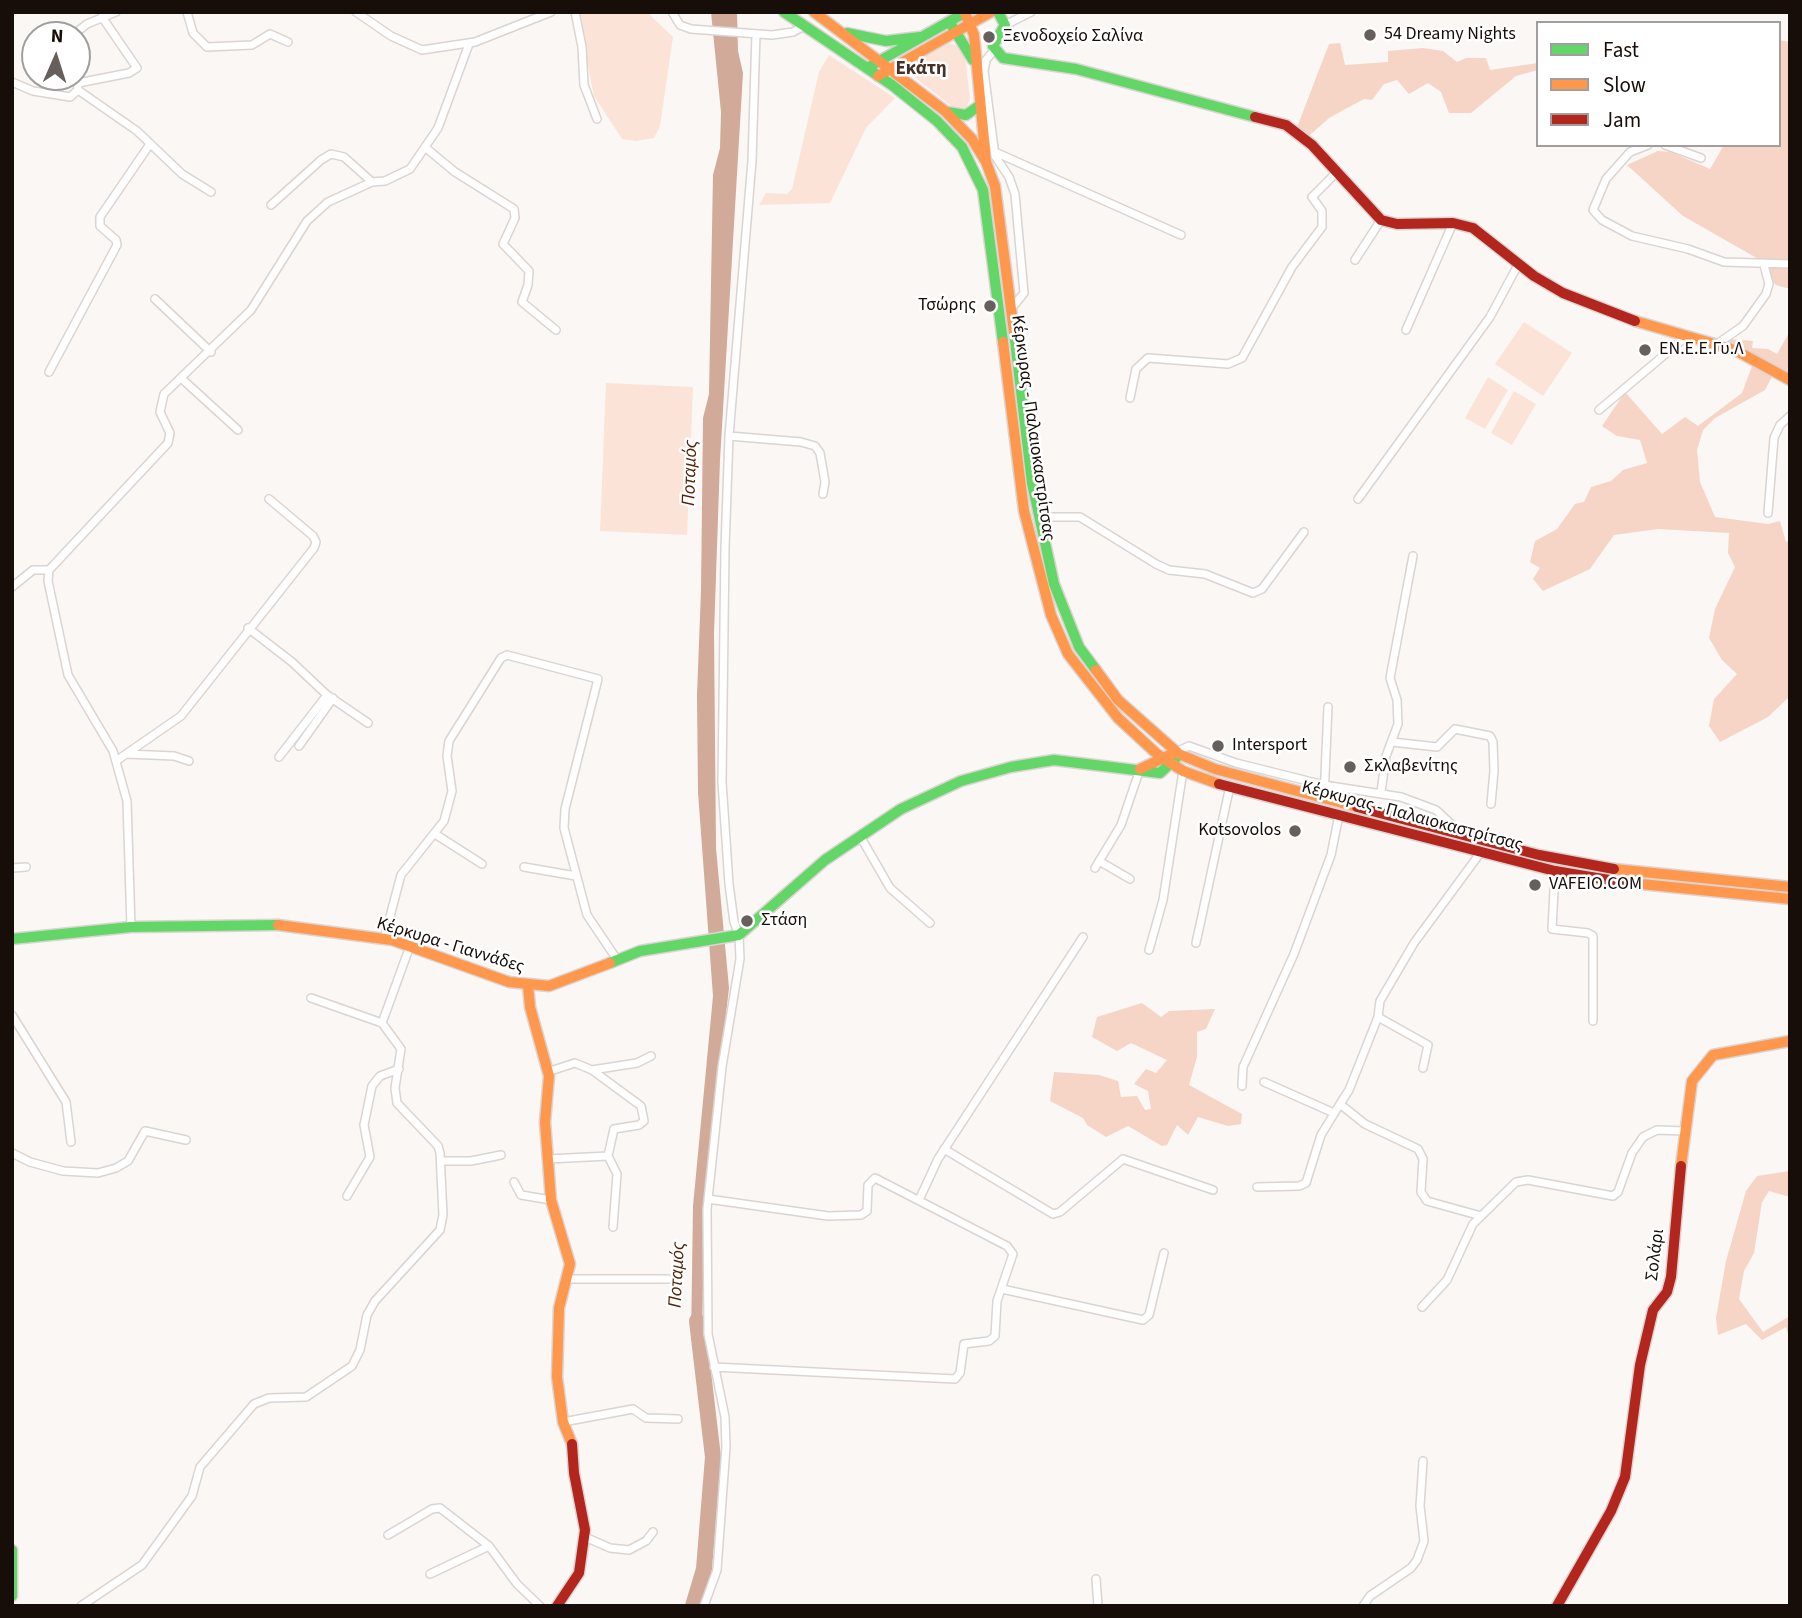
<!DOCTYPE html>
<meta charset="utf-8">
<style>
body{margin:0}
#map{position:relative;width:1802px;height:1618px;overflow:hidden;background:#faf7f5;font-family:"Source Sans 3",sans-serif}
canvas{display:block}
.frame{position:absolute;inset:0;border:14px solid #170d09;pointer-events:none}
.legend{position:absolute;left:1536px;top:21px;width:245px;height:126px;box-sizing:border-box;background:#fff;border:2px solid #a29e9d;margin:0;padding:9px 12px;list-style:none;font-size:21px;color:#170d09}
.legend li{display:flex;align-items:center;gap:14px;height:35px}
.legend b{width:35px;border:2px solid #a29e9d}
.north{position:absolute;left:21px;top:21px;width:70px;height:70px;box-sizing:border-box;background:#fff;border:2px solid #a29e9d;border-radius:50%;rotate:3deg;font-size:19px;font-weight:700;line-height:28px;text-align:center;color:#170d09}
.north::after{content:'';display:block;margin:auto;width:24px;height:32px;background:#665f5c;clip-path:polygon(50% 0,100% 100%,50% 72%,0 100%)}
</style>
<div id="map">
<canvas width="1802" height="1618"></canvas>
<div class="frame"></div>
<ul class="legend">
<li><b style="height:9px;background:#63d668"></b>Fast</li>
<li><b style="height:9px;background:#ff974d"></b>Slow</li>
<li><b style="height:9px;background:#b3261e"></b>Jam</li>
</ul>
<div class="north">N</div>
</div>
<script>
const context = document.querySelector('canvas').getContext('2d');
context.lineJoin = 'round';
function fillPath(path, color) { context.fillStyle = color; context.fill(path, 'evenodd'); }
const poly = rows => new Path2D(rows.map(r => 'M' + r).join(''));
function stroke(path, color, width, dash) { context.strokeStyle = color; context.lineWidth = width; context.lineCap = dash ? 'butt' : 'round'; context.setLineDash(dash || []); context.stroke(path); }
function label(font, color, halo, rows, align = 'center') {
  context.font = font + ' "Source Sans 3",sans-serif'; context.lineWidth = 5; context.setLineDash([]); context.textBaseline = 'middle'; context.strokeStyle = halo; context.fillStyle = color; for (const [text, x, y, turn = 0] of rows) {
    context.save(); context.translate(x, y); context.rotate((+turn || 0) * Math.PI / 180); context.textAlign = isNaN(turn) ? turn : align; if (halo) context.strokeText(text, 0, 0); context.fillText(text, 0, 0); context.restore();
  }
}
const green = poly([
 [577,12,652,12,650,15,673,37,660,126,654,138,636,141,622,139,594,96],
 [950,43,961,48,965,57,970,99,966,108,952,107,903,68],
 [829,55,895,98,866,128,830,203,759,205,766,193,787,194,792,189,819,72],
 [1524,322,1572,353,1543,396,1495,364],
 [1488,377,1508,390,1485,429,1465,418],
 [606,383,693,387,687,535,600,531],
 [1514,391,1536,404,1512,445,1491,433]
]);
const forest = poly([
 [1779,40,1790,42,1790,289,1776,285,1763,272,1762,261,1683,216,1627,165,1658,151,1671,152,1710,169,1724,145,1779,145],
 [1340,43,1345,65,1388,62,1388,51,1423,48,1443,51,1457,62,1466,58,1486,58,1490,70,1538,63,1538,70,1516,76,1471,113,1449,113,1441,92,1428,83,1409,94,1397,80,1384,84,1372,100,1364,99,1329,118,1310,135,1296,130,1329,44],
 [1790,331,1790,376,1776,369,1765,390,1715,418,1703,430,1697,450,1700,482,1715,517,1768,524,1780,521,1786,542,1790,540,1790,696,1768,717,1720,742,1709,726,1714,699,1737,674,1722,660,1709,638,1715,609,1735,567,1728,553,1729,533,1658,529,1614,535,1590,569,1543,591,1533,579,1540,568,1530,562,1535,541,1557,529,1575,504,1584,502,1591,487,1611,481,1623,470,1647,463,1640,440,1617,436,1602,426,1625,392,1662,434,1685,417,1698,426,1742,393,1755,358,1723,343,1729,339,1753,341,1752,348,1768,349,1777,354],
 [1142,1003,1161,1017,1169,1011,1215,1009,1206,1029,1197,1032,1197,1057,1189,1085,1242,1114,1241,1124,1228,1126,1198,1117,1188,1135,1177,1125,1167,1145,1162,1146,1128,1126,1106,1137,1087,1125,1083,1118,1050,1101,1054,1072,1099,1075,1118,1081,1121,1097,1137,1096,1145,1110,1151,1109,1148,1091,1134,1084,1146,1069,1156,1073,1167,1060,1131,1043,1117,1051,1092,1037,1097,1017],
 [1790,1171,1790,1197,1769,1191,1762,1202,1754,1253,1744,1271,1739,1299,1763,1332,1790,1316,1790,1341,1786,1327,1762,1340,1746,1324,1718,1335,1716,1318,1726,1261,1746,1191,1757,1176]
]);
const water = poly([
 [711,12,737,12,738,51,743,73,720,460,714,633,716,848,729,988,705,1197,702,1334,697,1343,691,1340,693,1206,713,996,698,792,697,695,701,591,703,418,709,394,713,175,720,148,721,112]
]);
const river = poly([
 [693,1606,704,1569,713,1457,697,1321]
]);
const street = poly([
 [187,12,193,33,207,47,252,45,270,34,288,42],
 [356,12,391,36,422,50,475,42,551,12],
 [575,12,582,47,584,85,597,119],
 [672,12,680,25,691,29,772,35,793,32,804,26],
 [1005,25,1031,12],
 [73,35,87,24,116,12],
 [994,50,986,60,984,71,995,156,1009,177,1015,194,1024,293,1011,309],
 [12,82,33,91,70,97,78,90,77,77],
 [78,83,129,73,137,68,102,17],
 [78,90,137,131,182,174,211,192],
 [1648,145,1630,152,1606,179,1593,210,1602,220,1632,236,1688,249,1724,262,1790,264],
 [1665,145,1701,158],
 [426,148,455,172,514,209,515,218,503,244,529,271,528,285,522,302,556,330],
 [995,152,1181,235],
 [271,205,321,160,331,154,344,157,372,182,385,181,410,169,438,128,469,44],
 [1355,260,1381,220],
 [155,299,211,352],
 [1406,330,1453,223],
 [1717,344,1743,326,1766,294,1769,284,1764,265],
 [49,372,117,245,116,240,100,226,100,217,150,144],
 [181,378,238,430],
 [1130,398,1136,369,1148,358,1228,364,1242,358,1292,267,1322,227,1322,211,1312,197,1337,172],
 [1599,410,1688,335],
 [729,436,801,442,815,446,820,453,825,482,823,494],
 [1358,499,1490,317,1519,263],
 [1768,513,1774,438,1780,425,1790,416],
 [1039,517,1080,517,1156,564,1169,570,1205,574,1253,593,1262,589,1304,532],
 [12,587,33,570,49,570],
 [248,628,292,662,327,695,368,723],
 [1392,742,1437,747,1455,729,1490,736,1493,742,1494,771,1491,804],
 [299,746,333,698],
 [1176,752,1189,746,1236,763,1324,785,1401,797,1436,810,1462,834],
 [127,754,174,756,189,761],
 [279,757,327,695],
 [116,761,181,716,314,548,316,542,313,536,269,499],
 [1381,792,1386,756,1398,724,1397,700,1390,678,1413,556],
 [1324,798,1328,707],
 [435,834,482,864],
 [860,836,890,888,930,923],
 [1099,861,1130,879],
 [524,867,576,876],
 [12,868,26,867],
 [1095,868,1121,825,1140,769],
 [1555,871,1552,929,1588,933,1593,936,1593,1021],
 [131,927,127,801,113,751,68,675,48,581,49,570,168,443,170,433,160,412,164,394,251,310,307,221,328,202,372,182],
 [384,939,401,875,444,821,452,791,447,756,449,741,501,658,507,655,598,679,565,809,564,828,587,915,616,958],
 [1196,943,1230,786],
 [1149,950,1163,900,1183,771],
 [311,998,382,1023],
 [12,1015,66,1102,71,1142],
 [1378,1017,1380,1001,1414,943,1481,852],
 [1423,1068,1428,1045,1378,1017,1349,1090,1340,1104,1365,1124,1418,1149,1423,1159,1421,1192,1427,1201,1481,1216],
 [547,1072,575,1063,592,1070,637,1063,651,1056],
 [1264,1082,1334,1113],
 [1242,1086,1243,1067,1294,954,1331,855,1339,815],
 [944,1149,1053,1214,1060,1212,1123,1159,1213,1190],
 [12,1153,30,1162,63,1171,98,1173,116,1168,128,1161,145,1131,186,1140],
 [608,1156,617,1174,613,1227],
 [548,1159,608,1156,614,1129,639,1125,644,1121,641,1106,592,1070],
 [441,1161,471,1161,501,1155],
 [514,1182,521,1195,551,1200],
 [1257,1187,1299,1186,1306,1183,1321,1135,1340,1104],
 [347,1196,370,1157,364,1125,372,1086,380,1076,399,1069],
 [708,1199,828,1216,861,1215,867,1211,868,1185,875,1178,1007,1246,1013,1254,997,1301,995,1336,989,1341,964,1344,960,1373,955,1379,714,1367],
 [919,1200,938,1159,1083,937],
 [568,1279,668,1279],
 [1002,1289,1143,1320,1149,1315,1164,1253],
 [1422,1307,1447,1280,1473,1224,1516,1182,1528,1180,1613,1196,1618,1192,1632,1153,1643,1137,1657,1130,1684,1131],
 [563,1422,633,1409,646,1418,678,1419],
 [388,1535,432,1509,440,1508,489,1546,517,1584,540,1606],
 [585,1537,610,1548,629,1550,646,1541,653,1532],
 [430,1574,489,1546],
 [1096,1579,1098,1606],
 [81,1606,142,1565,192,1496,200,1467,254,1404,269,1398,306,1397,352,1366,360,1350,367,1315,375,1301,440,1230,443,1215,440,1153,438,1146,397,1103,395,1088,401,1049,382,1023,410,946],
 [704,1606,717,1570,726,1447,725,1417,708,1334,707,1209,722,1067,740,959,739,935,734,922,729,884,722,782,725,548,729,436,752,161,756,34],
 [1363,1606,1370,1596,1411,1568,1417,1560,1424,1541,1420,1506,1423,1461]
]);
const fast = poly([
 [784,12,892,85,937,121,962,147,983,190,1003,342],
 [998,12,1005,25,993,46,1003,58,1076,69,1255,117],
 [952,26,973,60],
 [847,33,886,41,920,37],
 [867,68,966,12],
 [947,112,966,115,980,105],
 [1014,332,1032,483,1054,584,1079,647,1096,670],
 [12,939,131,927,278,925],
 [610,963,640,951,739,935,825,860,901,809,961,781,1011,767,1054,760,1160,773,1176,758],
 [12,1550,12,1596]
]);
const slow = poly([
 [814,12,945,111,972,139,986,162,995,186,1014,332],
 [965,13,974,35,986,162],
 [878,76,991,12],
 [1635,321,1735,350,1790,380],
 [1003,342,1024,511,1051,615,1068,654,1118,718,1157,754,1183,771,1219,784],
 [1096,670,1118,700,1179,754,1215,769,1357,807],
 [1140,769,1176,752],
 [1614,869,1790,887],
 [1621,882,1790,899],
 [278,925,392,940,509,982,549,986,610,963],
 [528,986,530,1007,549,1076,545,1122,551,1200,570,1264,559,1308,557,1377,563,1422,572,1444],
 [1681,1166,1692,1081,1713,1055,1790,1041]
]);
const jam = poly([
 [1255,117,1286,125,1312,145,1381,220,1397,224,1453,223,1473,228,1534,276,1563,293,1635,321],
 [1219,784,1555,871,1621,882],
 [1357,807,1539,855,1614,869],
 [557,1606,579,1573,585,1530,574,1473,572,1444],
 [1557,1606,1611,1511,1625,1477,1640,1365,1653,1310,1667,1292,1671,1277,1681,1166]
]);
const markers = [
 [1370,35,7,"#665f5c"],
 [989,37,7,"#665f5c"],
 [990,306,7,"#665f5c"],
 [1645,350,7,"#665f5c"],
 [1218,746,7,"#665f5c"],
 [1350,767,7,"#665f5c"],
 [1295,831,7,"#665f5c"],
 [1535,885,7,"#665f5c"],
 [747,921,7,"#665f5c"]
];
const poiNames = [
 ["54 Dreamy Nights",1384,35],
 ["Ξενοδοχείο Σαλίνα",1003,37],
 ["Τσώρης",976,306,"right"],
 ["ΕΝ.Ε.Ε.Γυ.Λ",1659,350],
 ["Intersport",1232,746],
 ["Σκλαβενίτης",1364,767],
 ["Kotsovolos",1281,831,"right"],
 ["VAFEIO.COM",1549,885],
 ["Στάση",761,921]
];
const streetNames = [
 ["Κέρκυρας - Παλαιοκαστρίτσας",1032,428,82],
 ["Κέρκυρας - Παλαιοκαστρίτσας",1412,817,15],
 ["Κέρκυρα - Γιαννάδες",450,946,17],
 ["Σολάρι",1656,1255,-83]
];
const neighbourhoodNames = [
 ["Εκάτη",921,70]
];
const waterNames = [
 ["Ποταμός",691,473,-88],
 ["Ποταμός",678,1275,-87]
];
fillPath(green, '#fce3d7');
fillPath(forest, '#f6d4c6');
fillPath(water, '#d1aa99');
stroke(river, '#d1aa99', 16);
stroke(street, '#dbd4d1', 10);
stroke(fast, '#dbd4d1', 13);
stroke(slow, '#dbd4d1', 13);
stroke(jam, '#dbd4d1', 13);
stroke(street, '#fefefe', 7);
stroke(fast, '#63d668', 10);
stroke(slow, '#ff974d', 10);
stroke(jam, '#b3261e', 10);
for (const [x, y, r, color] of markers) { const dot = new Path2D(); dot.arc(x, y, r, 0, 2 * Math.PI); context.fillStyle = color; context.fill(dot); stroke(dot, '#fff', 2.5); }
label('18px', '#170d09', '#fff', poiNames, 'left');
label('18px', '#170d09', '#fff', streetNames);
label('bold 19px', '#483026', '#fff', neighbourhoodNames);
label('italic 19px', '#552208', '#fff', waterNames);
</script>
